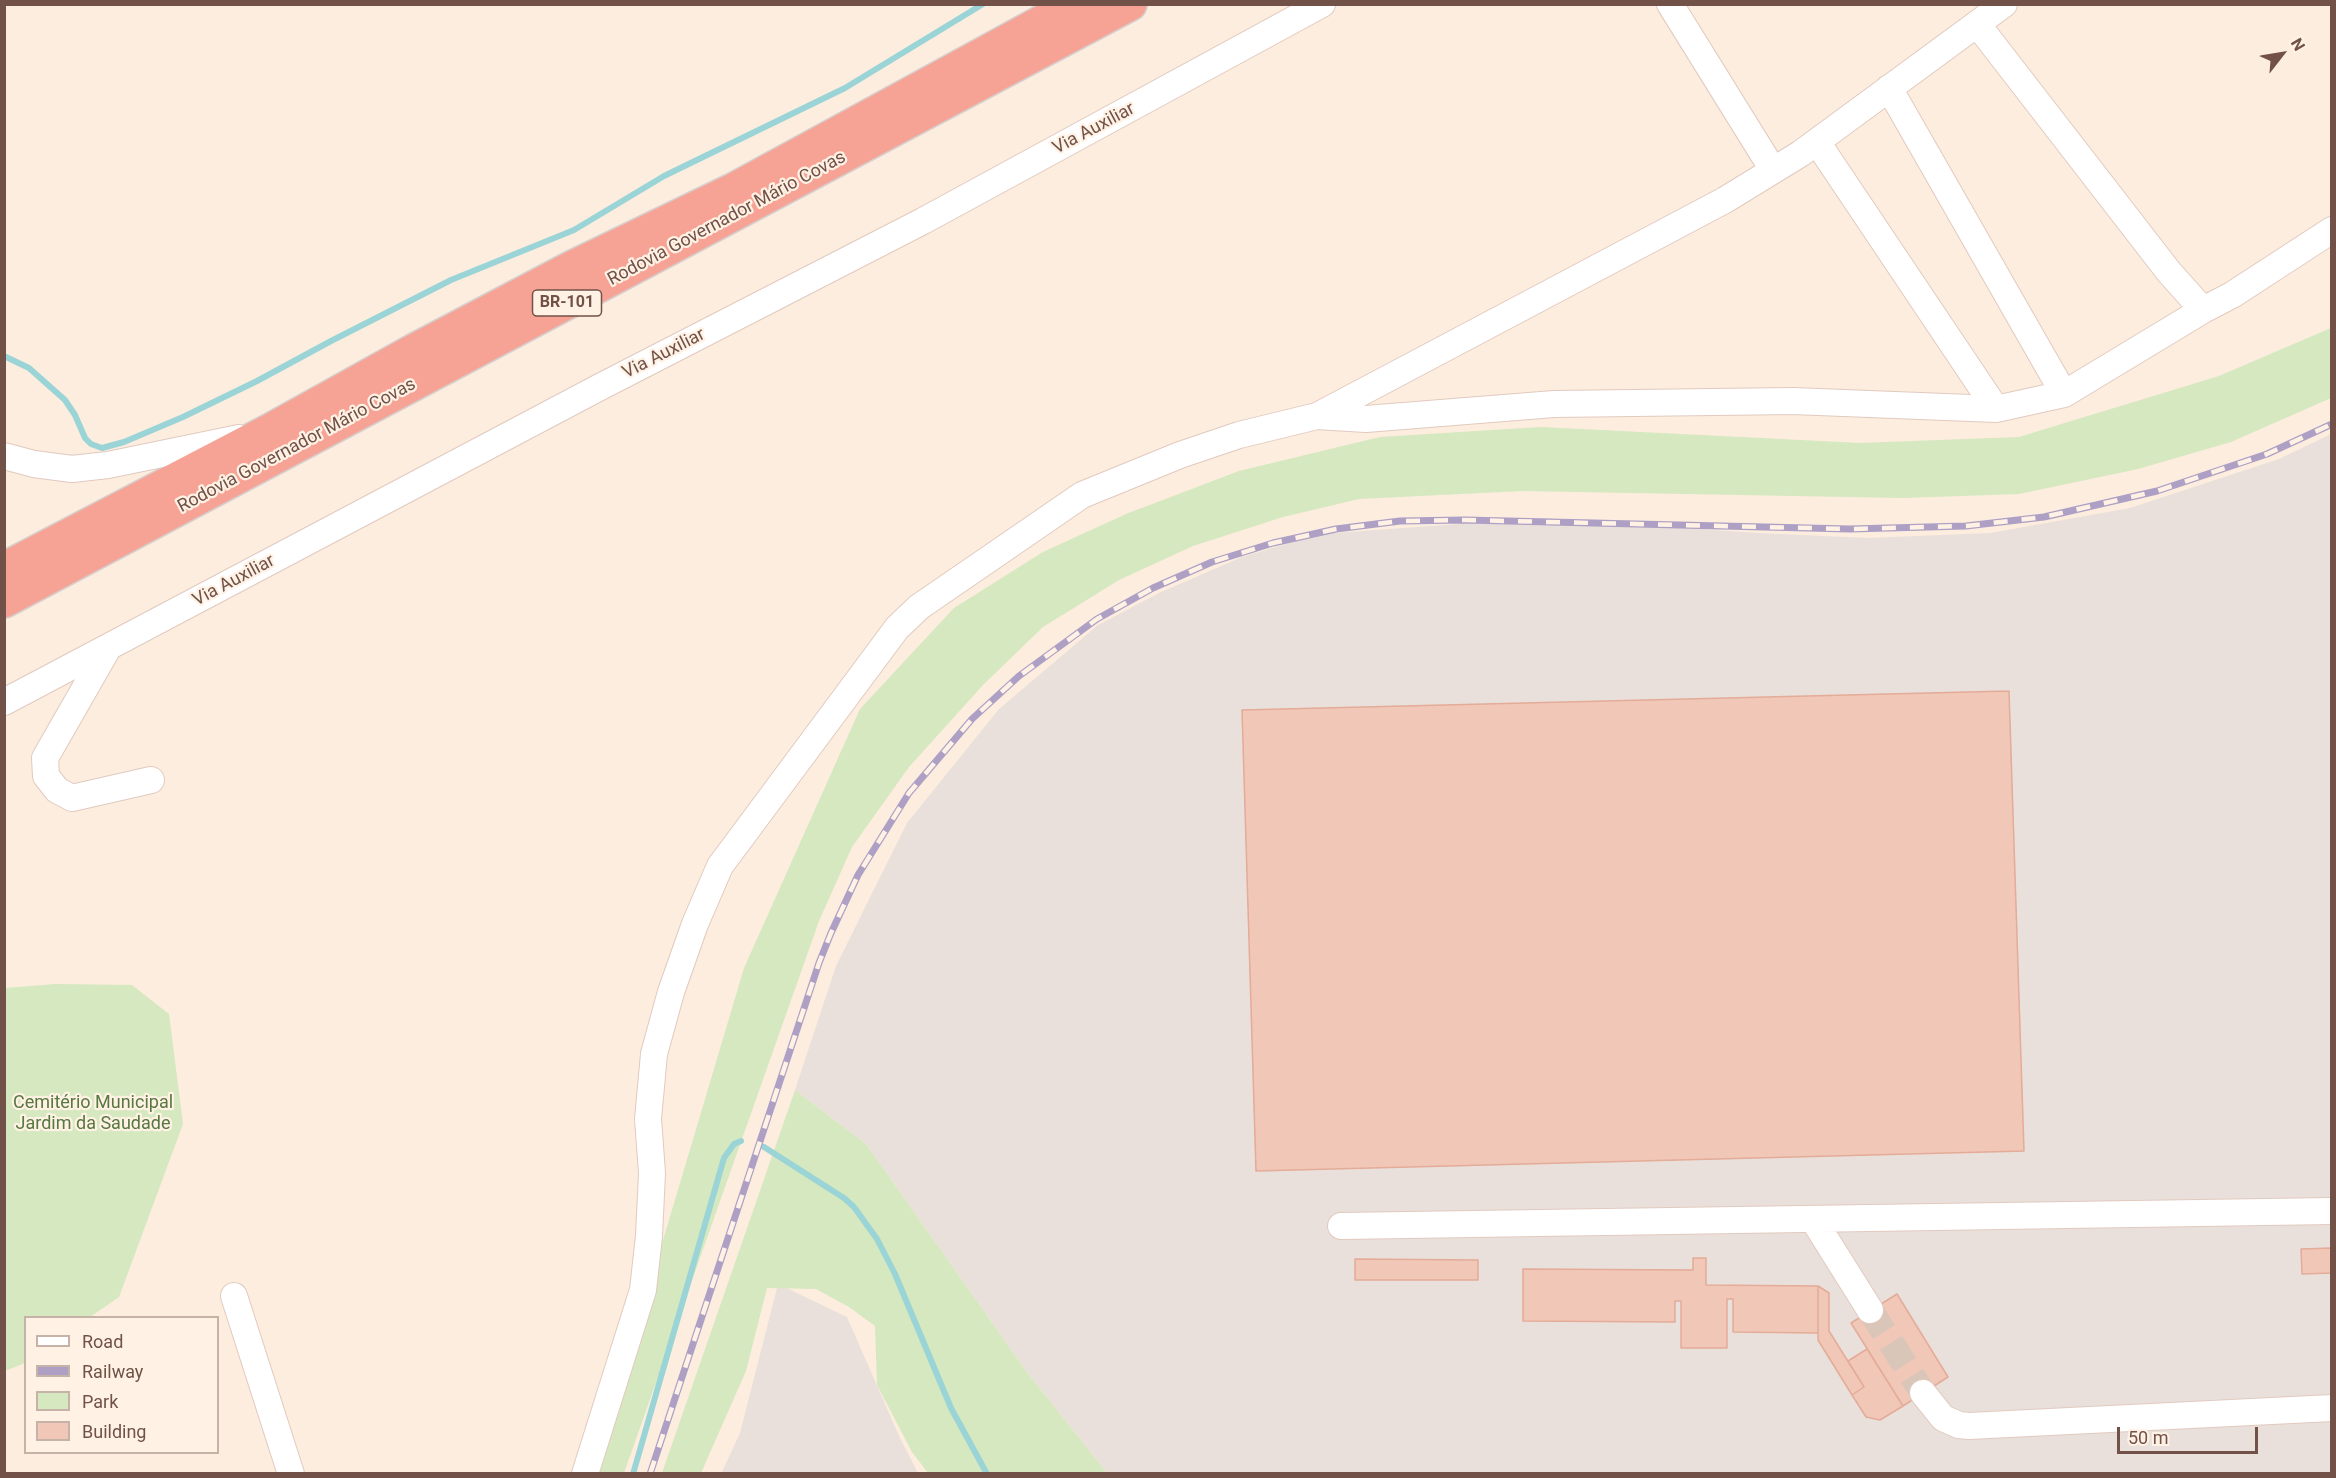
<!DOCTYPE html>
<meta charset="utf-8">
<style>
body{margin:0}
#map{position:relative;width:2336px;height:1478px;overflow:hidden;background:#fceddf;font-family:Roboto,sans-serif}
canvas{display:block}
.frame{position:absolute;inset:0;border:6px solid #715148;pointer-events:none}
.legend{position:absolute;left:24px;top:1316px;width:195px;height:138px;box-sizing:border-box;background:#fff2e5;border:2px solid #c6b2a6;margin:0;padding:8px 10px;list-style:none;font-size:18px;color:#715148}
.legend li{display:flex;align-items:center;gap:12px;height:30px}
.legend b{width:30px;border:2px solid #c6b2a6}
.north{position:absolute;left:2252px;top:24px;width:60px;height:60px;-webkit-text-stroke:4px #fff2e5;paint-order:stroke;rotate:59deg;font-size:16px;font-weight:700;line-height:24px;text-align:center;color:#715148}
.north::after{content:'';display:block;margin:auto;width:21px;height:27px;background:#715148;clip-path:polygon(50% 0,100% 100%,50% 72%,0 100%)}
.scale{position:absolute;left:2117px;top:1427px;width:141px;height:27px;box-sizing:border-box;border:3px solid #715148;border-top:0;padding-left:8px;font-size:18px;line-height:21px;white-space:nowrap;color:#715148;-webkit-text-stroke:4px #fff2e5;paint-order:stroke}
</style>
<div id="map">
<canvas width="2336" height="1478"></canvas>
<div class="frame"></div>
<ul class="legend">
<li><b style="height:8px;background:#fff"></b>Road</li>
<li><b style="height:8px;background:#aea0c4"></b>Railway</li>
<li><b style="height:16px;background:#d5e8bf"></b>Park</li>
<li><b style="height:16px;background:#f1c7b8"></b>Building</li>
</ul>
<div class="north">N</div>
<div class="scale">50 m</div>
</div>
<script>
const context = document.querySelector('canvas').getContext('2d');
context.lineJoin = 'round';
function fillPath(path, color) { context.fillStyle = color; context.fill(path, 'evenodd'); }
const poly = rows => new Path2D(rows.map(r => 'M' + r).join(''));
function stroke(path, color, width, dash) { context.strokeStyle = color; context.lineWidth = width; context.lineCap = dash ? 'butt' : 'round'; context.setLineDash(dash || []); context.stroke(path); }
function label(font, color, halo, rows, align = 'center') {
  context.font = font + ' Roboto,sans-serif'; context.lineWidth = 4.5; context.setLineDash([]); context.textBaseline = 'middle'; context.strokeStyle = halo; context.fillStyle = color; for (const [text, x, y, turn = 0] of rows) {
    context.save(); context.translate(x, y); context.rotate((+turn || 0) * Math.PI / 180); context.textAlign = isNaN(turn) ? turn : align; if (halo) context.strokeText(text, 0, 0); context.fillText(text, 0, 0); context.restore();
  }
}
const industrial = poly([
 [2331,434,2331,1473,1107,1473,1026,1371,866,1144,795,1090,836,966,907,823,999,709,1098,625,1161,592,1242,557,1320,534,1543,518,1758,533,1869,538,1990,533,2130,508,2279,459],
 [778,1284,847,1317,900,1438,918,1473,721,1474,740,1433]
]);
const green = poly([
 [2331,328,2331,398,2231,442,2138,469,2019,494,1903,498,1523,491,1359,499,1283,517,1193,546,1119,580,1043,627,983,685,909,767,852,847,819,921,624,1473,589,1474,647,1294,744,968,860,709,954,608,1043,552,1126,514,1239,471,1380,437,1541,427,1860,443,2019,437,2219,376],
 [56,984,132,985,169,1014,183,1124,119,1297,90,1317,26,1318,25,1363,5,1371,5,988],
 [795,1090,866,1144,1026,1371,1107,1473,928,1473,912,1452,877,1385,875,1326,849,1307,816,1289,767,1288,746,1371,701,1473,662,1473]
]);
const stream = poly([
 [4,356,29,368,65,400,75,415,85,438,91,444,102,448,124,442,183,417,257,381,331,341,451,280,574,230,664,176,845,88,983,4],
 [764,1147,844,1198,854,1207,877,1239,895,1274,951,1408,987,1474],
 [633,1474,724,1158,734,1144,741,1141]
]);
const building = poly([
 [2009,691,2024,1151,1256,1171,1242,710,2009,691],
 [2332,1248,2332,1273,2302,1274,2301,1249,2332,1248],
 [1693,1258,1706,1258,1706,1285,1818,1286,1818,1333,1733,1332,1733,1299,1727,1299,1727,1348,1681,1348,1681,1301,1675,1301,1675,1322,1523,1321,1523,1269,1693,1270,1693,1258],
 [1355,1259,1478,1260,1478,1280,1355,1280,1355,1259],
 [1818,1286,1829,1293,1829,1331,1864,1387,1852,1395,1818,1340,1818,1286],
 [1897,1294,1948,1377,1903,1406,1851,1323,1897,1294],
 [1867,1349,1903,1406,1880,1420,1866,1417,1852,1395,1864,1387,1848,1361,1867,1349]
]);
const minorTunnel = poly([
 [1870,1310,1923,1393]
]);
const minor = poly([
 [1670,4,1773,170],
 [1977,24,2169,272,2203,310,2232,295,2332,230],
 [1889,88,2064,394],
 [1817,142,1996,409],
 [1317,416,1366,419,1554,404,1793,401,1996,409,2064,394,2203,310],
 [4,456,34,464,72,469,108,465,239,438],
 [108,648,45,758,46,776,57,790,72,798,151,780],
 [4,702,600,387,923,221,1322,4],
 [1813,1219,1870,1310],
 [1341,1226,2332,1211],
 [234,1296,291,1474],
 [1923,1393,1943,1418,1959,1425,1969,1426,2332,1408],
 [585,1474,643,1290,649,1236,652,1173,648,1119,654,1054,671,992,695,924,720,866,897,628,919,607,1082,495,1180,455,1239,435,1317,416,1725,200,1800,154,2004,4]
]);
const highway = poly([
 [4,569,269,431,415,350,573,267,735,189,1075,4],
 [4,601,1130,4]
]);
const rail = poly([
 [650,1474,819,963,831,933,858,875,909,793,972,719,1019,676,1097,619,1153,588,1212,562,1273,543,1336,529,1400,521,1465,520,1850,529,1966,526,2044,517,2157,491,2267,454,2332,424]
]);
const shields = [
 [567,303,69]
];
const shieldNames = [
 ["BR-101",567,303]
];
const streetNames = [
 ["Via Auxiliar",1094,129,-28],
 ["Rodovia Governador Mário Covas",727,219,-28],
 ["Via Auxiliar",664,354,-27],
 ["Rodovia Governador Mário Covas",297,446,-28],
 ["Via Auxiliar",234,581,-28]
];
const parkNames = [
 ["Cemitério Municipal",93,1103],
 ["Jardim da Saudade",93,1124]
];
fillPath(industrial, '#eae0db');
fillPath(green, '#d5e8bf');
stroke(stream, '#9bd4d6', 6);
fillPath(building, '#f1c7b8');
stroke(building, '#e3ab98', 1.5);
stroke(minorTunnel, '#d9c6b9', 26, [26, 13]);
stroke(minor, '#e1cabf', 28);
stroke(highway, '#d7cecc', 36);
stroke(minor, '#fff', 26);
stroke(highway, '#f6a396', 33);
stroke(rail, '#aea0c4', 7);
stroke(rail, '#fff2e5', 4.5, [14]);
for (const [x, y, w] of shields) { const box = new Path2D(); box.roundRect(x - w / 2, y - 13, w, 26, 4.5); context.fillStyle = '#fff2e5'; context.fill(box); stroke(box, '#715148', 1.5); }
label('bold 16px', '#715148', null, shieldNames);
label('18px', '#715148', '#fff2e5', streetNames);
label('18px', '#577840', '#fff2e5', parkNames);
</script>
